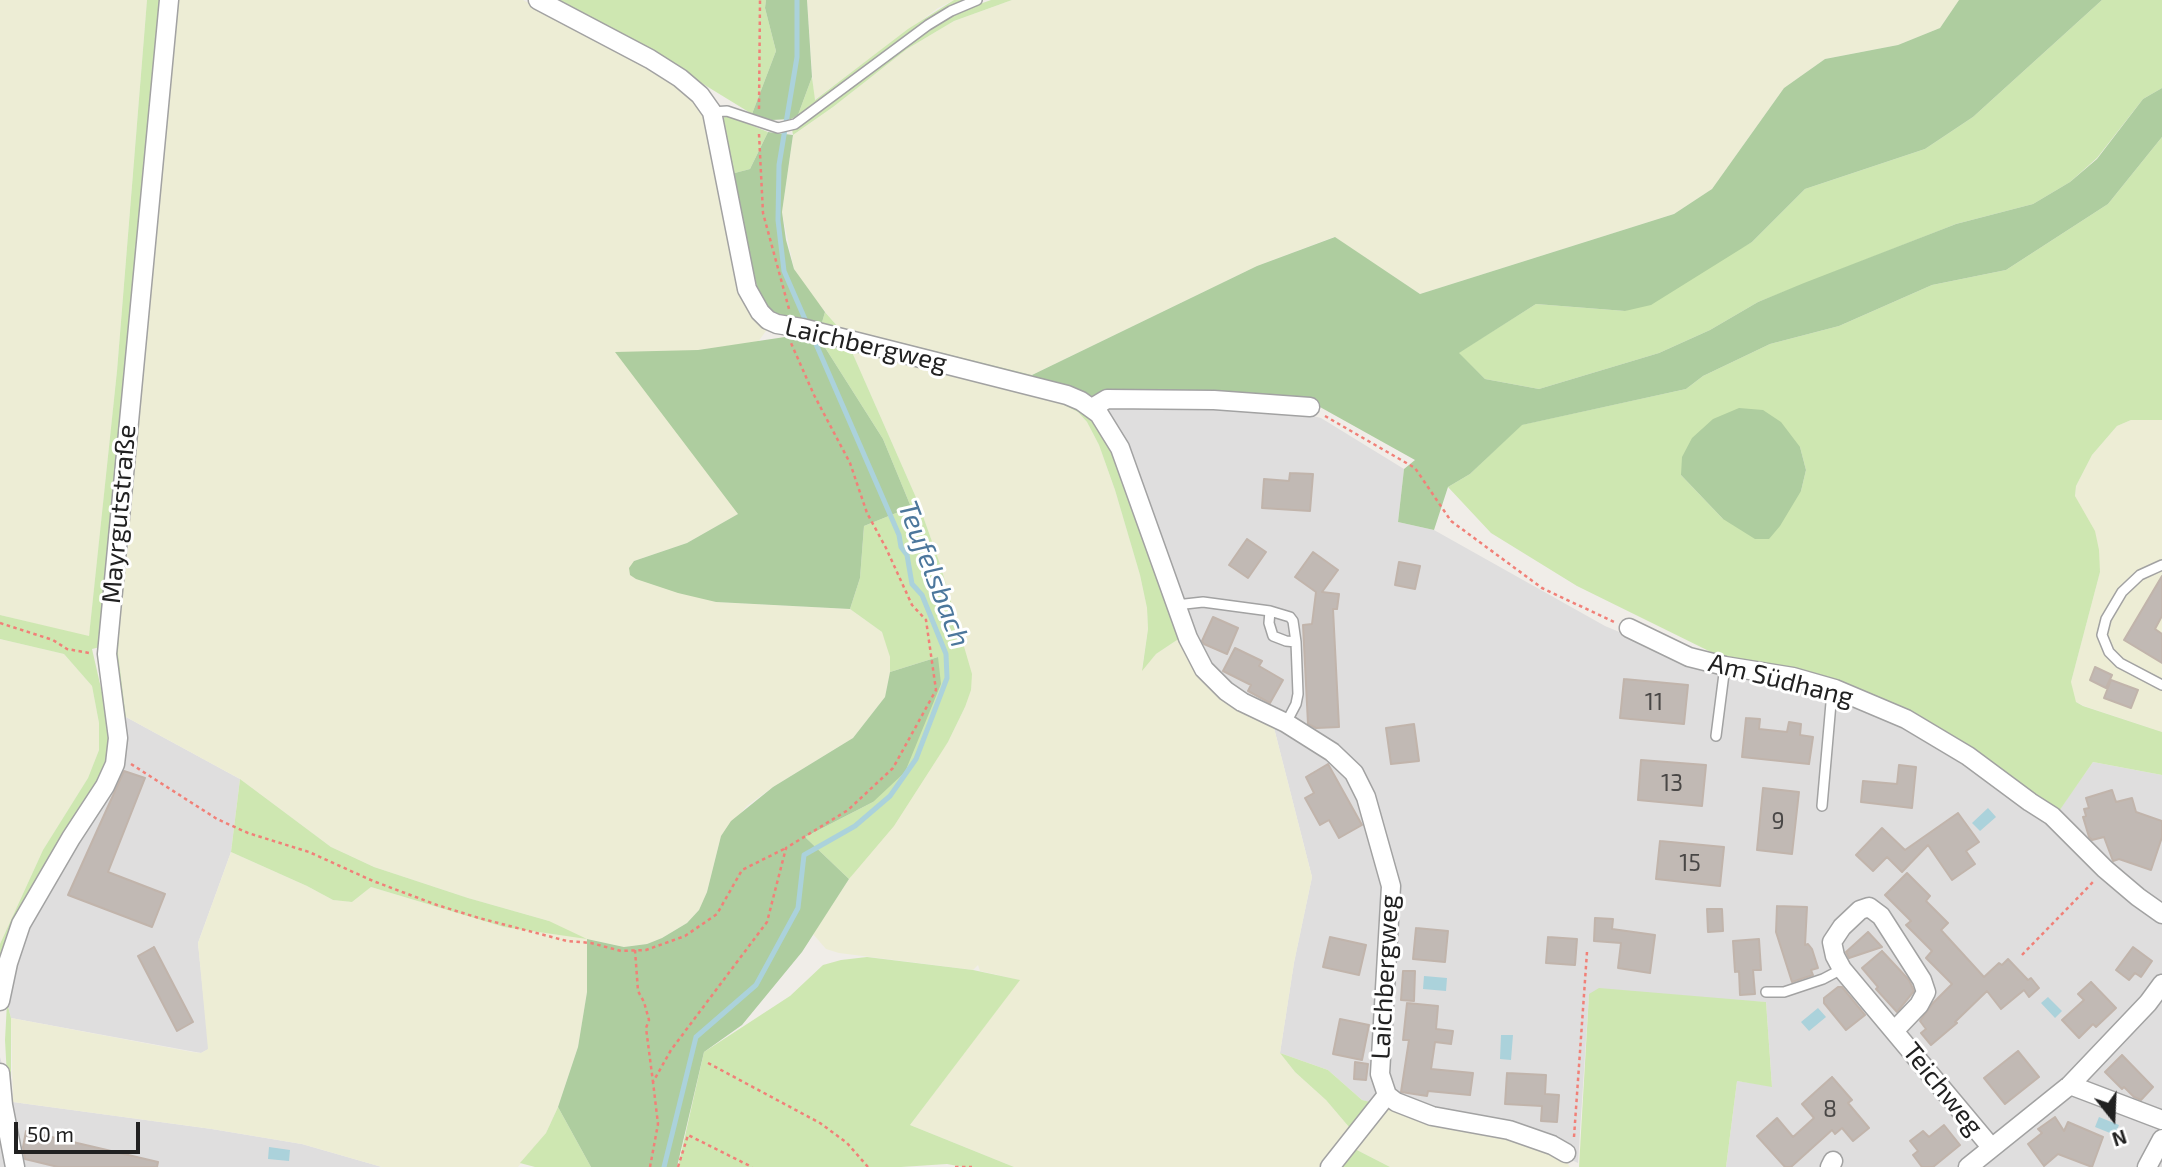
<!DOCTYPE html>
<meta charset="utf-8">
<style>
body{margin:0}
#map{position:relative;width:2162px;height:1167px;overflow:hidden;background:#f0ede8;font-family:"Exo 2",sans-serif}
canvas{display:block}
.north{position:absolute;left:2078px;top:1083px;width:70px;height:70px;-webkit-text-stroke:5px #fff;paint-order:stroke;rotate:162deg;font-size:19px;font-weight:700;line-height:28px;text-align:center;color:#212121}
.north::after{content:'';display:block;margin:auto;width:24px;height:32px;background:#212121;clip-path:polygon(50% 0,100% 100%,50% 72%,0 100%)}
.scale{position:absolute;left:14px;top:1122px;width:126px;height:32px;box-sizing:border-box;border:4px solid #212121;border-top:0;padding-left:9px;font-size:21px;line-height:24px;white-space:nowrap;color:#212121;-webkit-text-stroke:5px #fff;paint-order:stroke}
</style>
<div id="map">
<canvas width="2162" height="1167"></canvas>
<div class="north">N</div>
<div class="scale">50 m</div>
</div>
<script>
const c = document.querySelector('canvas').getContext('2d');
c.lineJoin = 'round';
function paint(path, color) {
  c.fillStyle = color;
  c.fill(path, 'evenodd');
}
function toPath(rows) {
  const path = new Path2D();
  for (const r of rows) {
    path.moveTo(r[0], r[1]);
    for (let i = 2; i < r.length; i += 2) path.lineTo(r[i], r[i + 1]);
  }
  return path;
}
function strokePath(path, color, width, dash) {
  c.strokeStyle = color;
  c.lineWidth = width;
  c.lineCap = dash ? 'butt' : 'round';
  c.setLineDash(dash || []);
  c.stroke(path);
}
function label(font, color, halo, rows, align = 'center') {
  c.font = font + ' "Exo 2",sans-serif';
  c.lineWidth = 6;
  c.setLineDash([]);
  c.textBaseline = 'middle';
  c.strokeStyle = halo;
  c.fillStyle = color;
  for (const [text, x, y, turn = 0] of rows) {
    c.save();
    c.translate(x, y);
    c.rotate((+turn || 0) * Math.PI / 180);
    c.textAlign = isNaN(turn) ? turn : align;
    if (halo) c.strokeText(text, 0, 0);
    c.fillText(text, 0, 0);
    c.restore();
  }
}
const residential = toPath([
 [1106,402,1280,408,1321,418,1404,469,1398,522,1434,530,1605,626,1689,661,1849,699,1973,756,2057,813,2093,762,2162,775,2162,1167,1726,1167,1737,1081,1772,1086,1766,1002,1589,994,1578,1163,1557,1153,1429,1121,1362,1100,1328,1070,1280,1053,1294,962,1312,877,1274,728,1277,714,1242,696,1202,657,1104,409],
 [126,717,240,779,231,852,198,943,209,1049,201,1053,11,1018,7,1003,18,947,125,749],
 [0,1057,13,1102,212,1129,302,1144,382,1167,0,1167]
]);
const farmland = toPath([
 [0,0,147,0,117,371,89,637,0,615],
 [179,0,523,0,636,59,687,92,698,106,706,125,735,276,742,297,768,328,758,342,698,350,738,514,687,543,634,561,716,602,850,609,882,632,887,644,890,657,890,672,885,697,853,738,773,787,747,806,721,836,707,892,699,910,687,923,662,938,647,944,624,947,587,939,587,992,578,1047,558,1107,546,1133,518,1167,382,1167,302,1144,212,1129,13,1102,11,1018,192,1052,201,1053,208,1049,198,943,231,852,307,886,333,900,352,902,371,887,504,927,549,921,468,898,374,867,331,847,240,779,126,717,118,653,122,587],
 [807,0,954,0,938,8,814,100],
 [1012,0,1959,0,1940,28,1898,45,1825,59,1784,88,1712,189,1674,214,1420,294,1334,237,1257,266,1032,375,838,327,808,291,794,269,782,212,793,135,833,107,907,49,954,21],
 [852,352,1020,391,1060,403,1078,412,1087,422,1099,445,1115,490,1140,575,1147,608,1148,629,1142,669,1156,654,1180,638,1243,712,1274,728,1312,877,1294,963,1280,1053,1295,1072,1326,1100,1349,1127,1319,1167,1014,1167,910,1125,1019,980,980,971,978,965,973,970,839,953,826,949,813,934,849,879,948,742,965,707,940,564,918,502],
 [2131,420,2162,420,2162,732,2084,706,2076,702,2072,694,2071,682,2100,572,2075,496,2076,486,2092,455,2117,426],
 [0,639,64,654,92,686,99,723,99,750,88,778,43,850,0,944],
 [1388,1108,1429,1121,1489,1131,1564,1159,1570,1167,1390,1167,1353,1148]
]);
const grass = toPath([
 [147,0,163,0,100,647,92,649,109,723,110,747,106,769,48,858,23,904,0,964,0,944,43,850,88,778,99,750,99,723,92,686,64,654,0,639,0,615,89,636,117,371],
 [175,0,179,0,122,587,118,653,126,717,125,749,113,650],
 [547,0,766,0,765,8,776,51,752,114,659,57],
 [954,0,970,0,799,117,791,119,798,115,812,77,815,100,908,29],
 [991,0,1012,0,954,21,907,49,833,107,793,135,792,129,807,120,915,38,963,10],
 [2102,0,2162,0,2162,88,2143,99,2097,158,2070,182,2033,204,1956,224,1758,302,1710,330,1659,353,1539,389,1485,379,1458,353,1536,304,1625,311,1752,242,1805,189,1925,149,1973,117],
 [726,115,768,132,750,169,731,174,721,120],
 [2162,137,2162,420,2131,420,2117,426,2092,455,2076,486,2075,496,2095,531,2099,550,2100,572,2071,682,2076,702,2083,706,2162,732,2162,775,2093,762,2057,814,1907,709,1804,670,1717,655,1577,586,1491,533,1448,487,1470,474,1521,425,1686,389,1703,376,1770,344,1839,326,1932,285,2006,270,2108,204],
 [1800,447,1806,470,1801,491,1723,519,1681,475],
 [825,312,838,327,1032,375,1037,380,821,326],
 [819,338,1067,400,1104,428,1180,638,1156,654,1142,671,1148,629,1147,608,1140,575,1115,490,1099,445,1087,422,1078,412,1060,403,1020,391,852,352,918,502,940,564,972,674,971,690,965,707,948,742,894,826,849,879,805,837,873,802,938,657,890,672,890,657,882,632,850,609,860,578,864,526,911,507,883,439],
 [240,779,331,847,344,853,374,867,468,898,549,921,587,939,504,927,371,887,352,902,333,900,307,886,231,852],
 [867,957,973,970,1020,980,910,1125,1014,1167,963,1167,947,1164,901,1167,678,1167,704,1052,790,996,823,965,841,960],
 [1599,988,1766,1002,1772,1087,1737,1081,1726,1167,1579,1167,1589,994],
 [7,1003,11,1018,11,1092,7,1077,5,1040],
 [1280,1053,1328,1070,1362,1100,1370,1102,1359,1120,1349,1127,1326,1100,1295,1072],
 [558,1107,591,1167,535,1167,520,1163,546,1133],
 [1353,1148,1390,1167,1340,1167]
]);
const forest = toPath([
 [766,0,807,0,812,77,798,115,791,119,772,120,752,114,776,51,765,8],
 [1959,0,2102,0,1973,117,1925,149,1805,189,1752,242,1651,305,1625,311,1536,304,1459,353,1485,379,1539,389,1659,353,1710,330,1758,302,1804,283,1956,224,2033,204,2070,182,2097,159,2143,99,2162,88,2162,137,2108,204,2006,270,1932,285,1839,326,1770,344,1703,376,1686,389,1522,425,1470,474,1448,487,1434,530,1398,522,1404,469,1415,460,1311,402,1206,392,1091,396,1037,380,1032,375,1257,266,1335,237,1420,294,1674,214,1712,189,1784,88,1825,59,1898,45,1940,28],
 [768,132,793,135,782,212,786,240,794,269,825,312,821,326,784,317,775,313,765,304,758,291,731,174,750,169],
 [785,337,819,338,883,439,911,507,864,526,860,578,850,609,716,602,678,593,636,579,630,575,629,568,634,561,687,543,738,514,615,352,698,350],
 [1739,408,1763,410,1781,422,1800,447,1806,470,1801,491,1780,526,1769,539,1755,539,1723,519,1681,475,1682,457,1692,438,1713,419],
 [938,657,941,684,905,772,873,802,805,837,849,879,802,952,742,1025,704,1052,677,1167,591,1167,558,1107,578,1047,587,992,587,939,624,947,647,944,662,938,687,923,699,910,707,892,721,836,731,821,773,787,853,738,885,697,890,672]
]);
const water = toPath([
 [1988,808,1996,817,1980,831,1972,823],
 [1424,976,1447,978,1446,991,1423,989],
 [2048,997,2062,1011,2055,1018,2041,1003],
 [1818,1008,1826,1017,1809,1031,1801,1022],
 [1501,1035,1513,1035,1511,1060,1500,1059],
 [2099,1117,2119,1125,2115,1135,2095,1127],
 [269,1147,290,1150,289,1161,268,1159]
]);
const stream = toPath([
 [797,0,797,57,779,165,778,220,784,271,808,326],
 [664,1167,696,1037,756,985,798,908,804,855,855,826,890,796,916,759,947,678,946,654,922,595,912,584,907,555,901,547,899,535,812,335]
]);
const building = toPath([
 [1290,473,1313,474,1310,511,1262,508,1264,479,1289,481,1290,473],
 [1247,539,1266,552,1248,578,1229,565,1247,539],
 [1313,552,1338,570,1322,592,1339,594,1337,609,1333,609,1339,727,1316,728,1308,724,1303,625,1312,624,1316,592,1295,577,1313,552],
 [1399,562,1420,566,1415,589,1395,585,1399,562],
 [2162,576,2162,616,2155,629,2162,634,2162,663,2124,640,2162,576],
 [1213,617,1238,628,1227,654,1204,644,1202,641,1213,617],
 [1235,648,1262,661,1259,666,1283,680,1270,703,1248,691,1251,685,1223,671,1235,648],
 [2095,667,2112,675,2106,688,2090,680,2095,667],
 [1624,679,1688,685,1684,724,1620,718,1624,679],
 [2111,680,2138,690,2131,708,2104,698,2111,680],
 [1746,718,1760,719,1759,729,1787,732,1789,722,1801,724,1800,735,1813,737,1809,764,1742,757,1746,718],
 [1414,724,1419,761,1391,764,1386,728,1414,724],
 [1641,760,1706,765,1702,806,1638,800,1641,760],
 [1328,764,1362,825,1339,838,1329,820,1320,825,1305,798,1314,793,1306,777,1328,764],
 [1899,765,1916,767,1912,808,1861,802,1863,781,1897,784,1899,765],
 [124,771,145,778,108,872,165,894,152,927,68,895,124,771],
 [1763,788,1799,792,1792,854,1757,850,1763,788],
 [2112,790,2116,802,2132,798,2136,812,2162,821,2162,837,2151,870,2119,859,2113,861,2104,837,2092,840,2089,837,2083,817,2086,816,2084,809,2089,808,2086,798,2112,790],
 [1958,813,1979,842,1966,851,1975,864,1952,880,1928,845,1902,872,1887,857,1873,871,1856,855,1882,828,1905,850,1958,813],
 [1660,841,1724,847,1720,886,1656,879,1660,841],
 [1907,873,1930,896,1926,901,1948,923,1941,930,1984,977,1999,963,2002,965,2008,959,2028,980,2031,978,2039,988,2029,997,2024,990,2001,1009,1987,991,1955,1022,1957,1023,1931,1045,1921,1033,1926,1029,1920,1021,1933,1003,1952,984,1926,958,1932,951,1906,925,1911,921,1885,895,1907,873],
 [1777,906,1807,907,1805,945,1808,944,1812,949,1818,968,1811,970,1813,975,1792,982,1776,932,1777,906],
 [1707,909,1722,909,1723,931,1708,932,1707,909],
 [1595,918,1613,919,1612,929,1655,935,1650,973,1618,968,1621,943,1594,941,1595,918],
 [1416,928,1448,931,1445,962,1413,959,1416,928],
 [1868,932,1882,947,1849,958,1846,952,1868,932],
 [1330,937,1366,945,1359,975,1323,967,1330,937],
 [1548,937,1577,939,1575,965,1546,963,1548,937],
 [1759,939,1761,970,1753,970,1755,994,1740,995,1739,971,1735,972,1733,941,1759,939],
 [154,947,193,1022,177,1031,138,956,154,947],
 [2133,947,2152,961,2141,977,2135,973,2129,980,2116,970,2133,947],
 [1882,951,1909,980,1914,991,1897,1012,1876,989,1878,987,1862,968,1882,951],
 [1403,971,1415,971,1414,1001,1401,1000,1403,971],
 [2091,982,2116,1008,2096,1027,2093,1024,2079,1038,2062,1020,2084,1000,2078,994,2091,982],
 [1838,987,1842,987,1865,1015,1846,1030,1824,1003,1824,998,1838,987],
 [1407,1003,1438,1006,1436,1029,1453,1031,1451,1044,1435,1042,1431,1069,1473,1073,1470,1095,1428,1091,1427,1096,1401,1092,1409,1040,1403,1040,1407,1003],
 [1340,1019,1369,1025,1362,1060,1333,1054,1340,1019],
 [2018,1051,2039,1077,2005,1104,1984,1078,2018,1051],
 [2122,1055,2153,1087,2141,1100,2134,1097,2124,1087,2122,1089,2105,1072,2122,1055],
 [1355,1062,1368,1064,1366,1080,1354,1079,1355,1062],
 [1507,1073,1546,1075,1545,1094,1559,1095,1557,1122,1541,1121,1542,1106,1505,1104,1507,1073],
 [1832,1077,1852,1100,1848,1103,1869,1128,1853,1141,1842,1128,1835,1134,1832,1130,1791,1167,1785,1167,1757,1136,1777,1118,1793,1137,1814,1118,1802,1104,1832,1077],
 [2055,1117,2064,1131,2068,1122,2103,1137,2092,1167,2058,1154,2044,1166,2028,1144,2042,1133,2038,1129,2055,1117],
 [1944,1125,1960,1145,1933,1167,1922,1167,1913,1155,1918,1151,1910,1141,1923,1131,1929,1137,1944,1125],
 [26,1131,158,1162,157,1167,58,1167,25,1159,23,1147,26,1131]
]);
const path = toPath([
 [759,109,760,0],
 [759,134,763,213,789,309],
 [1325,416,1415,468,1451,521,1542,588,1614,622],
 [0,623,53,640,67,649,89,653],
 [131,764,217,819,248,833,309,852,373,881,437,905,479,918,567,941,591,943,621,951,646,950,685,936,717,914,742,870,786,848],
 [635,950,638,991,644,1002,649,1020,646,1028,653,1082],
 [2022,955,2093,882],
 [708,1063,820,1123,847,1143,868,1167],
 [1574,1137,1587,952],
 [650,1167,658,1124,653,1082,671,1050,767,922,786,848,848,810,893,768,936,690,926,620,912,605,886,548,867,513,850,463,814,395,791,343],
 [678,1167,688,1135,752,1167],
 [955,1167,972,1167]
]);
const lane = toPath([
 [712,112,727,111,778,128,795,124,928,25,951,11,977,0],
 [2162,565,2140,575,2122,592,2106,619,2102,635,2109,652,2120,663,2162,685],
 [1176,605,1203,602,1270,611,1290,617,1293,621,1296,642,1298,694,1296,704,1286,723],
 [1270,611,1269,623,1273,636,1286,641,1296,642],
 [1716,736,1725,666],
 [1822,806,1831,703,1835,689],
 [1766,992,1784,992,1823,979,1842,969]
]);
const street = toPath([
 [538,0,650,59,680,78,700,95,712,112,747,289,760,312,768,320,777,324,802,328,1067,395,1081,401,1099,414,1120,448,1188,638,1204,669,1226,691,1242,702,1286,723,1332,752,1354,773,1366,797,1391,886,1380,1074,1387,1095],
 [1092,408,1107,399,1214,400,1310,407],
 [1629,628,1689,657,1725,666,1793,677,1835,689,1906,719,1968,756,2030,802,2052,816,2105,869,2138,897,2162,914],
 [0,1001,8,963,21,924,71,838,105,786,115,764,118,738,107,654,169,0],
 [1895,1030,1919,1005,1926,992,1922,980,1881,916,1869,907,1860,910,1842,927,1832,942,1835,956,1842,969,1991,1147],
 [0,1073,3,1105,15,1167],
 [2070,1085,2162,1120],
 [1387,1095,1396,1102,1432,1116,1509,1130,1552,1145,1566,1153],
 [1330,1167,1387,1095],
 [1830,1167,1833,1161],
 [1968,1167,2070,1085,2148,1003,2162,984],
 [2147,1167,2162,1139]
]);
const numberNames = [
 ["11",1654,702],
 ["13",1672,783],
 ["9",1778,821],
 ["15",1690,863],
 ["8",1830,1109]
];
const streetNames = [
 ["Laichbergweg",866,345,13],
 ["Mayrgutstraße",119,514,-85],
 ["Am Südhang",1781,680,14],
 ["Laichbergweg",1385,977,-87],
 ["Teichweg",1943,1089,51]
];
const waterNames = [
 ["Teufelsbach",934,574,69]
];
paint(residential, '#dfdede');
paint(farmland, '#ededd5');
paint(grass, '#cee7b1');
paint(forest, '#aecd9f');
paint(water, '#abd2db');
strokePath(stream, '#abd2db', 5);
paint(building, '#c1b9b4');
strokePath(building, '#c1b4ab', 2);
strokePath(lane, '#a2a2a2', 12);
strokePath(street, '#a2a2a2', 21);
strokePath(path, '#f18078', 2.5, [3.5, 3.5]);
strokePath(lane, '#fff', 9);
strokePath(street, '#fff', 18);
label('23px', '#494746', null, numberNames);
label('26px', '#212121', '#fff', streetNames);
label('italic 28px', '#4c779c', '#fff', waterNames);
</script>
